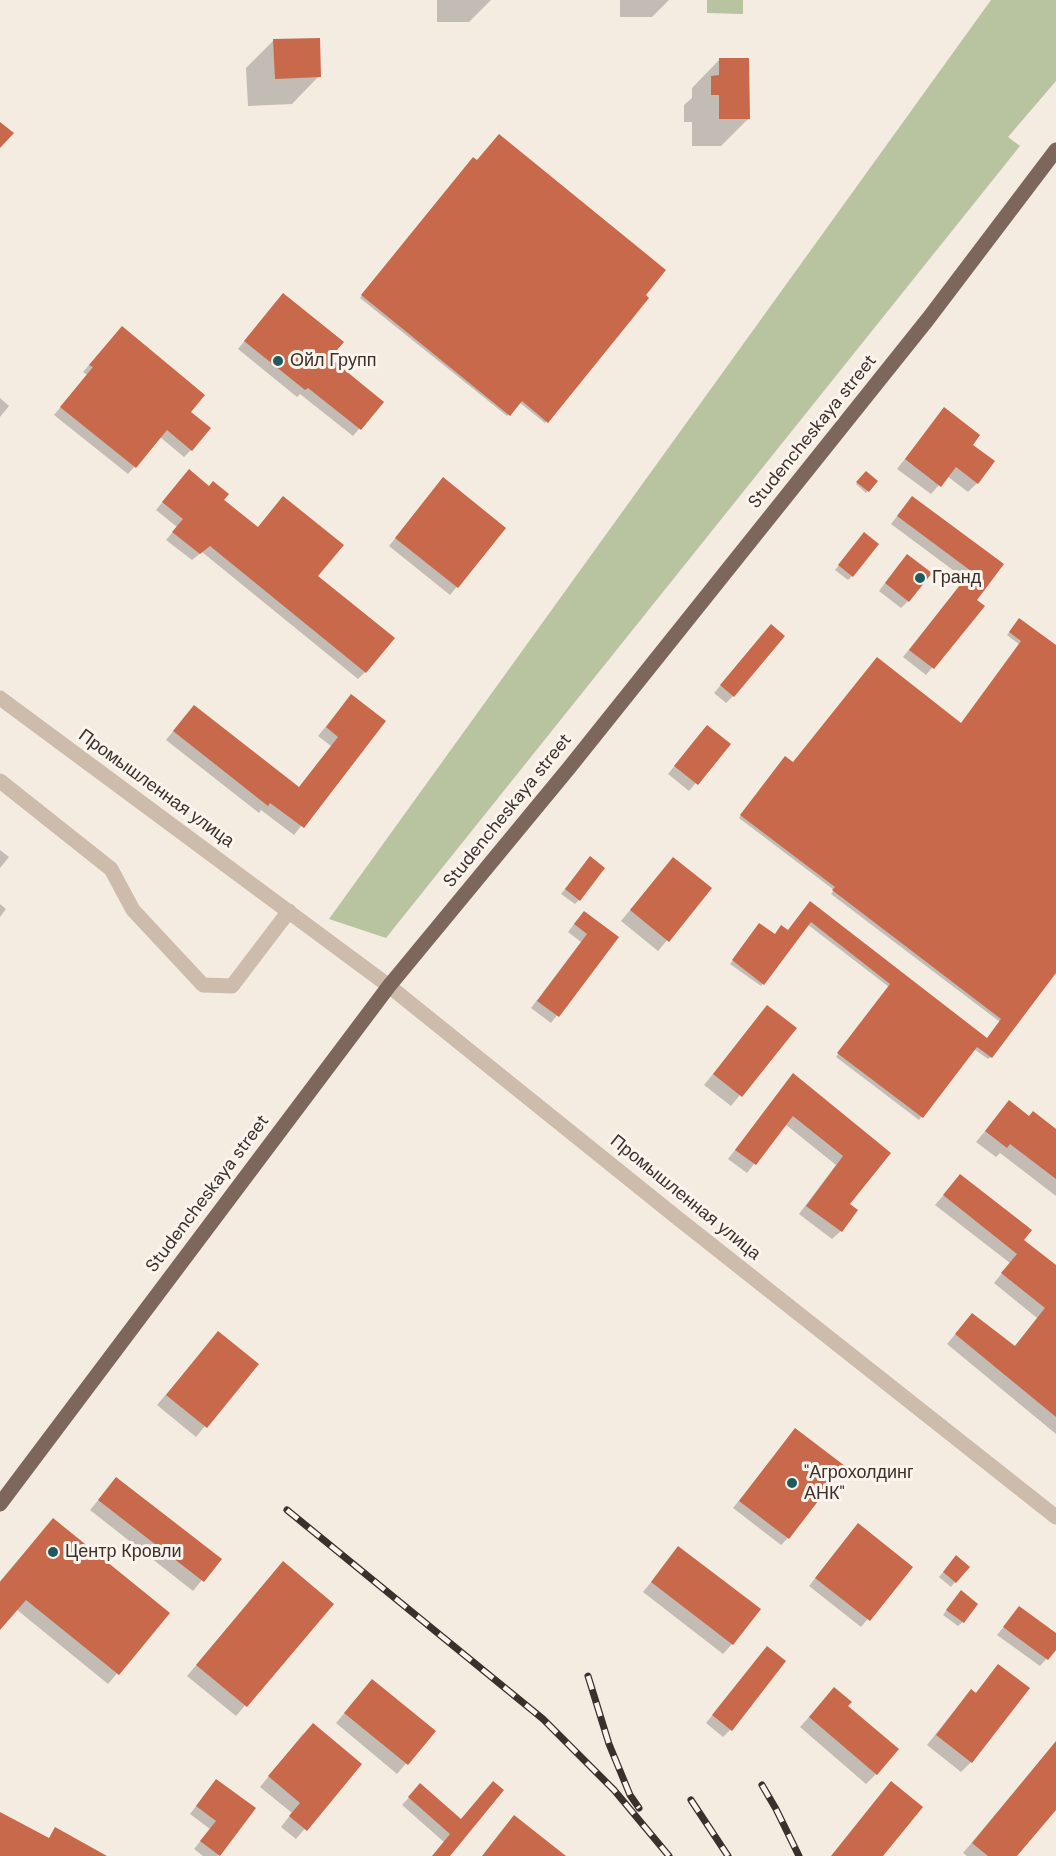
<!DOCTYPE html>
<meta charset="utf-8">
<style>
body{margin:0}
canvas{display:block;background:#f4ebe1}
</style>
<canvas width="1056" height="1856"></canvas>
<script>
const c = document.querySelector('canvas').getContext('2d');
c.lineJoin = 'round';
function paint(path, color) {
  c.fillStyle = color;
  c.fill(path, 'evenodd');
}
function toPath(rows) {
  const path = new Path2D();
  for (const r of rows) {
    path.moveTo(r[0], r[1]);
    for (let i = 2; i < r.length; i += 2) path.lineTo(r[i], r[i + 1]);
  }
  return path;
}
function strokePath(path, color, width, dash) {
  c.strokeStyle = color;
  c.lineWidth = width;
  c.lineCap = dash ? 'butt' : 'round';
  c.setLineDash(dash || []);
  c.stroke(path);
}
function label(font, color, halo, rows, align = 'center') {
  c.font = font + ' "DM Sans",sans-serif';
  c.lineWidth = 6;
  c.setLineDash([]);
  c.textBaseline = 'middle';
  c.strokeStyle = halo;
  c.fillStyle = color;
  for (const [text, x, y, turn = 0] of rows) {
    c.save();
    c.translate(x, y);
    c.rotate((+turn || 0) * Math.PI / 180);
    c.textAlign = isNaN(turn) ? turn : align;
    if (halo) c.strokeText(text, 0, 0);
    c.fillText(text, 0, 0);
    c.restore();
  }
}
const green = toPath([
 [707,0,743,0,743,14,707,13],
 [991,0,1056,0,1056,81,1008,137,1020,146,386,938,329,919]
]);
const shadow = toPath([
 [437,0,491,0,469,22,437,22],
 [620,0,669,0,652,17,620,17],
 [274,40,319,76,292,104,248,106,246,68],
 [719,60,749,118,721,146,692,146,692,122,684,122,684,105,692,98,692,88],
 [472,160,647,298,545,423,519,402,507,416,360,298],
 [276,302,328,359,382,402,353,436,300,394,297,397,238,349],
 [115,335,189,412,191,450,184,457,160,437,128,474,54,415,87,375,83,372],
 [0,398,9,406,0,417],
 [944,409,971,445,977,483,968,492,947,476,931,494,897,469],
 [866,473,876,481,866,493,856,484],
 [182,478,209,487,316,576,365,672,358,679,202,552,192,560,166,540,177,527,156,510],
 [436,487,504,529,450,595,389,546],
 [906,505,1002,564,975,600,983,606,926,675,903,657,965,579,891,524],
 [860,539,852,576,848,580,835,570],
 [900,563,908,601,901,608,879,591],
 [1017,622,1056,647,1056,970,991,1057,988,1059,974,1049,919,1120,836,1057,889,987,807,924,761,986,730,964,757,928,774,936,787,932,808,906,987,1040,1000,1022,831,894,834,890,739,818,783,761,793,764,961,724,1020,645,1007,635],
 [764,633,733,696,726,703,714,693],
 [351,696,384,721,294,835,261,810,259,813,166,740,186,715,298,789,331,746,318,736],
 [700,734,729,744,689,791,668,774],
 [0,850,9,857,0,868],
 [586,863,579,900,575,904,561,894],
 [664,869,710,889,658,951,621,921],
 [0,904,6,909,0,917],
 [577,920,617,937,551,1023,531,1008,581,942,568,932],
 [768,1007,794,1028,731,1106,704,1085],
 [793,1075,889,1153,848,1204,841,1231,832,1239,799,1214,836,1165,785,1124,747,1173,728,1159],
 [1009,1102,1029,1117,1056,1131,1056,1196,1000,1153,996,1157,976,1142],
 [960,1176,1022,1240,1056,1267,1056,1434,947,1344,964,1324,1014,1347,1037,1318,994,1283,1010,1263,935,1205],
 [218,1333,257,1364,196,1437,157,1405],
 [795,1430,788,1538,781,1545,733,1508],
 [116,1479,219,1559,193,1591,90,1510],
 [53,1520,168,1613,108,1684,16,1609,0,1628,0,1581],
 [851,1533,911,1567,861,1627,809,1586],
 [679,1548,732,1644,723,1654,643,1592],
 [952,1562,955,1582,951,1587,939,1577],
 [274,1573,332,1604,236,1716,187,1676],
 [956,1597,963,1622,958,1626,943,1615],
 [1019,1608,1056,1635,1056,1648,1040,1666,997,1635],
 [767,1648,730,1730,723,1737,706,1723],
 [998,1666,971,1762,961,1772,927,1745,962,1701,972,1691,975,1694],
 [363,1691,434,1731,397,1774,336,1723],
 [825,1699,846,1706,876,1774,866,1784,800,1727],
 [303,1734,360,1764,296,1839,281,1827,292,1813,260,1787],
 [1056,1742,1056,1807,1015,1856,967,1856,963,1853],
 [493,1783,444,1842,402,1805,413,1793,461,1821],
 [210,1788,254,1809,218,1856,203,1856,194,1849,210,1829,190,1814]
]);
const building = toPath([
 [320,38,321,77,275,79,273,39],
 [719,58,749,58,750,119,719,119,719,95,711,95,711,76,719,75],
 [0,122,14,133,0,148],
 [499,134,666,270,646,295,649,298,548,423,522,401,510,416,361,295,473,157,477,160],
 [283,293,344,342,330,358,384,402,361,430,308,388,305,390,244,341],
 [122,326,205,395,191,412,211,428,192,451,167,430,136,468,60,407,93,367,89,365],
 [944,407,980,435,973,445,995,461,978,484,956,467,941,487,905,459],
 [189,469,209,486,213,481,229,494,224,500,258,527,283,496,344,545,318,576,395,638,366,673,210,546,200,554,172,532,183,519,162,502],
 [866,471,878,481,869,492,856,482],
 [443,477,506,528,458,588,395,538],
 [912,496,1004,564,977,600,985,606,934,669,909,650,971,571,897,516],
 [864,532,879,544,853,577,838,565],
 [907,554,932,573,909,602,885,583],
 [1019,618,1056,645,1056,973,992,1058,977,1047,923,1118,837,1053,890,984,811,922,764,985,732,960,759,923,775,934,781,925,788,930,810,901,987,1038,1001,1019,832,890,835,887,740,815,785,756,793,762,877,657,961,723,1021,641,1009,632],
 [771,624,785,636,734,697,720,685],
 [351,694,386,721,304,828,270,803,268,806,173,731,194,705,299,787,338,737,326,727],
 [707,725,731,744,698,785,674,766],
 [590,856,605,868,580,901,565,889],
 [673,857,712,888,669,942,630,910],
 [584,911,619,937,559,1017,537,1001,587,934,574,924],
 [767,1005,797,1028,742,1097,713,1074],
 [793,1073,891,1153,850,1204,858,1210,842,1232,806,1206,843,1156,793,1116,756,1165,735,1150],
 [1009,1100,1029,1116,1033,1111,1056,1129,1056,1179,1010,1144,1007,1148,985,1131],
 [960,1174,1032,1230,1024,1240,1056,1265,1056,1417,955,1334,972,1313,1015,1346,1045,1308,1001,1273,1017,1254,943,1195],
 [218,1331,259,1364,207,1428,166,1395],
 [795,1428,845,1466,789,1539,739,1501],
 [116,1477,222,1559,204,1582,98,1500],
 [53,1518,170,1613,119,1675,26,1600,0,1630,0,1582],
 [858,1523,913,1567,870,1621,815,1578],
 [678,1546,761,1609,733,1645,651,1582],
 [956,1555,970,1567,956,1583,943,1572],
 [283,1561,334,1604,247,1707,196,1665],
 [961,1590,978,1604,964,1623,946,1610],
 [1019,1606,1056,1633,1056,1650,1048,1660,1003,1627],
 [767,1646,786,1661,732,1731,712,1715],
 [998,1664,1030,1688,972,1763,936,1735,971,1689,976,1693],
 [372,1679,436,1731,408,1765,344,1713],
 [834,1687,852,1702,848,1706,899,1749,877,1775,809,1717],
 [313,1723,362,1764,307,1831,289,1816,300,1803,268,1776],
 [1056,1741,1056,1810,1017,1856,988,1856,972,1843],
 [216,1779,256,1808,220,1856,200,1841,216,1821,196,1806],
 [493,1781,504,1790,450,1856,432,1856,450,1834,408,1797,420,1783,461,1819],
 [891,1781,923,1807,883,1856,831,1856],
 [0,1812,49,1838,55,1827,107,1856,0,1856],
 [514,1815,566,1856,482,1856]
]);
const minor = toPath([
 [0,698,389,986,675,1216,1056,1517],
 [0,781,111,869,133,910,203,985,232,986,289,911]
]);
const major = toPath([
 [0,1504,389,986,569,768,928,319,1056,150]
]);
const rail = toPath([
 [287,1510,543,1719,614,1790,669,1856],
 [588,1676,609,1744,630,1795,639,1808],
 [762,1785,776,1809,799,1856],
 [691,1800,728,1856]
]);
const markers = [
 [278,361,6,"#1f5a5e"],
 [920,578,6,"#1f5a5e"],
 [792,1483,6,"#1f5a5e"],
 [53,1552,6,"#1f5a5e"]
];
const poiNames = [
 ["Ойл Групп",290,361],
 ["Гранд",932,578],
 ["\"Агрохолдинг",804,1473],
 ["АНК\"",804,1494],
 ["Центр Кровли",65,1552]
];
const streetNames = [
 ["Studencheskaya street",813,432,-51],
 ["Промышленная улица",156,789,36],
 ["Studencheskaya street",508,811,-51],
 ["Studencheskaya street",208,1194,-53],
 ["Промышленная улица",685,1198,39]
];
paint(green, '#b8c4a0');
paint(shadow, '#0003');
paint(building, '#c8694b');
strokePath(minor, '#cdbbac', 15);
strokePath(major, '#7d675c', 15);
strokePath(rail, '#3b302b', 7);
strokePath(rail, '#fbf5ee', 4.5, [14]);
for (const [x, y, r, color] of markers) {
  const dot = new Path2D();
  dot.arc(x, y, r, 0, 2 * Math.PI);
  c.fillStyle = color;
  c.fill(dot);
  strokePath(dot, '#fbf5ee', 2);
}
label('18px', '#3b302b', '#fbf5ee', poiNames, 'left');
label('18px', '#3b302b', '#fbf5ee', streetNames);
</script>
